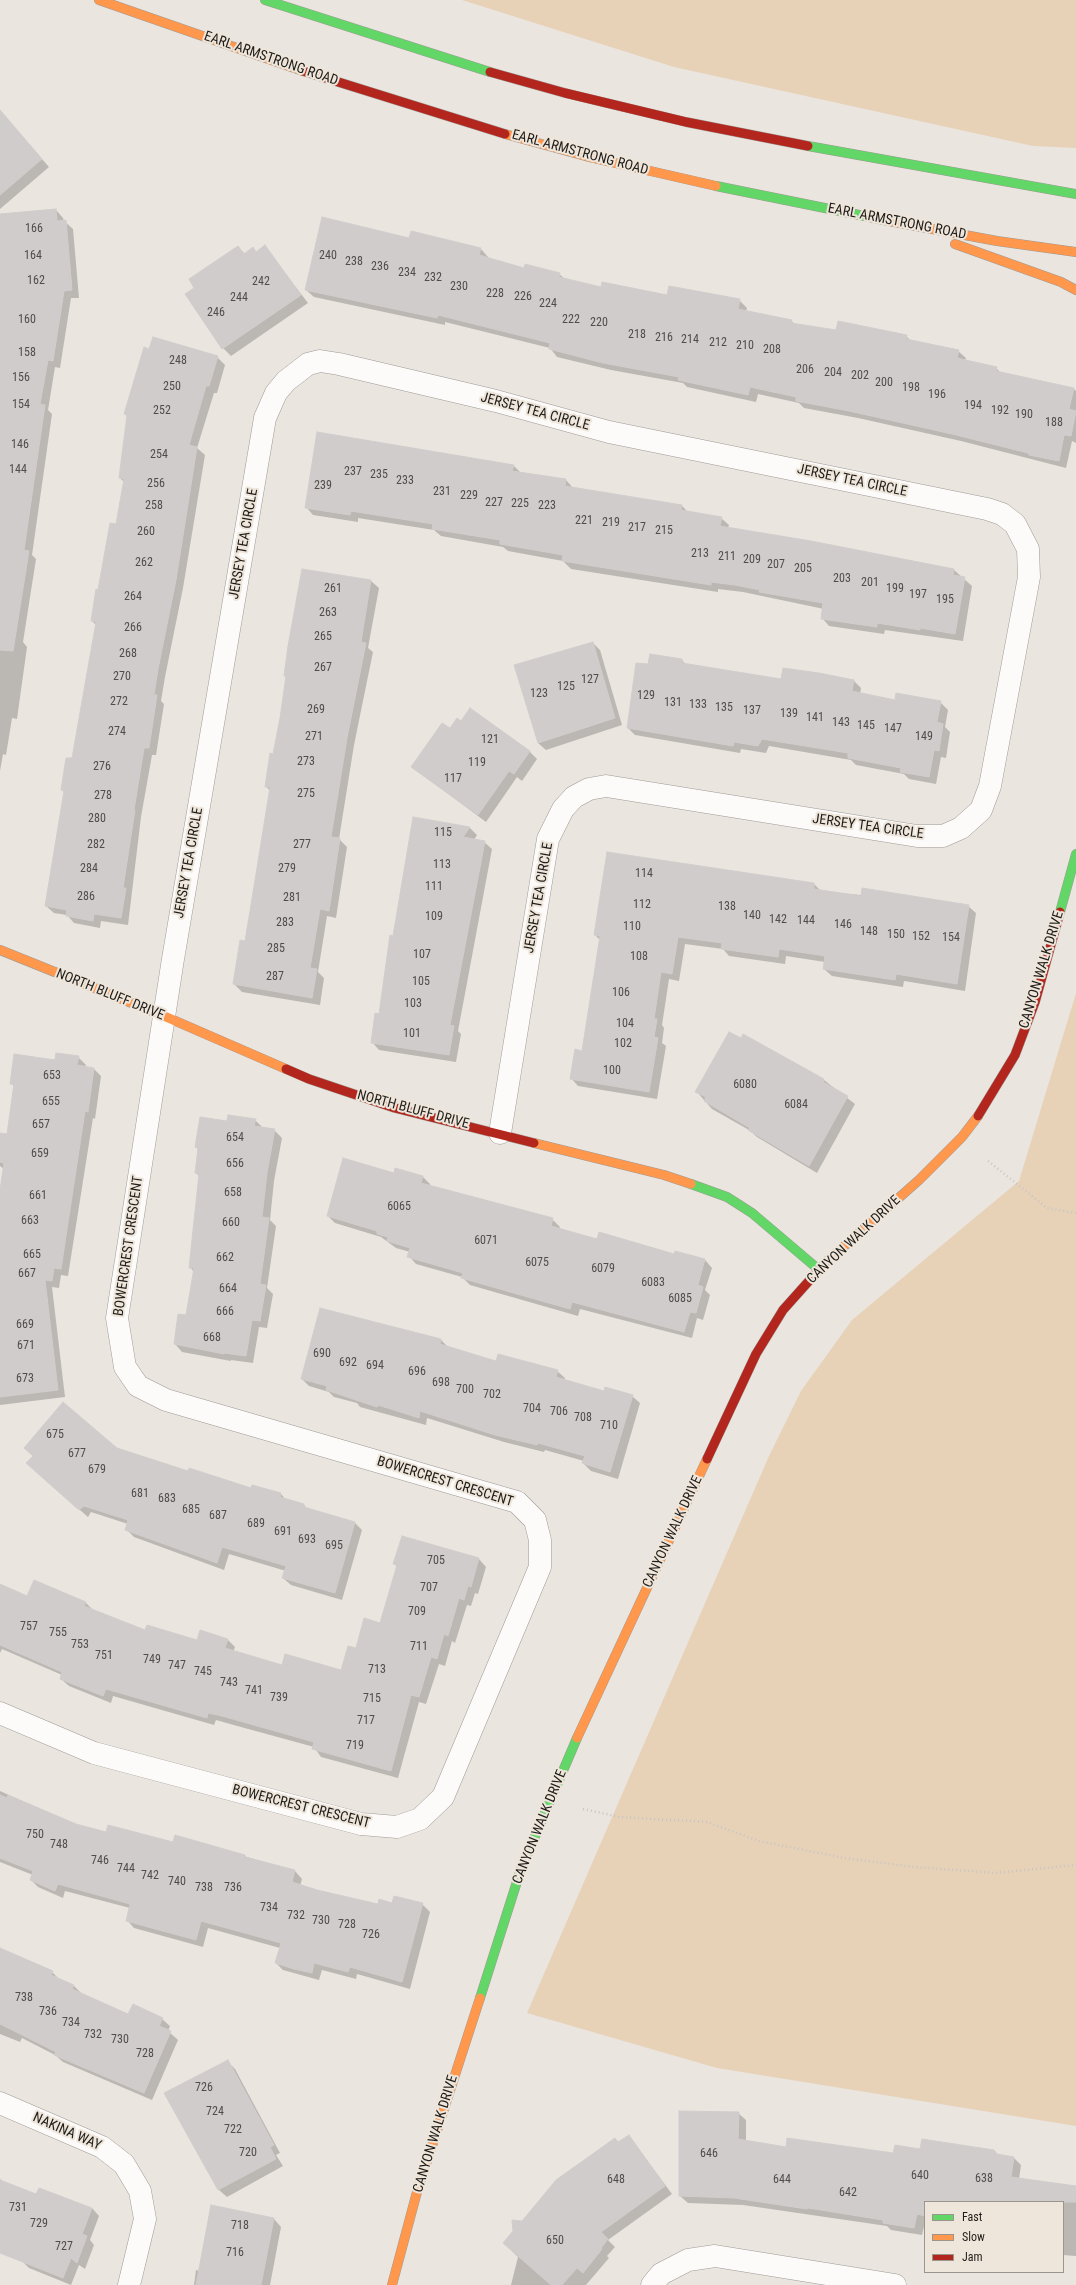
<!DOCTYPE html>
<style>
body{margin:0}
#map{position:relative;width:1076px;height:2285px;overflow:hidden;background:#eae5df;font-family:"Roboto Condensed",sans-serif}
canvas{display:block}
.legend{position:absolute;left:924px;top:2201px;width:140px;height:72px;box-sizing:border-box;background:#eee6db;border:1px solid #9b958d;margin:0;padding:5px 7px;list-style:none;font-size:12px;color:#1f1c19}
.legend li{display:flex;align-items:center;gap:8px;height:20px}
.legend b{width:20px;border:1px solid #9b958d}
</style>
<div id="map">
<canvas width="1076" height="2285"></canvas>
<ul class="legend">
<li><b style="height:5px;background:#63d668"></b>Fast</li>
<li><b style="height:5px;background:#ff974d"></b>Slow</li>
<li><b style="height:5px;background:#b3261e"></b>Jam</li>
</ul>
</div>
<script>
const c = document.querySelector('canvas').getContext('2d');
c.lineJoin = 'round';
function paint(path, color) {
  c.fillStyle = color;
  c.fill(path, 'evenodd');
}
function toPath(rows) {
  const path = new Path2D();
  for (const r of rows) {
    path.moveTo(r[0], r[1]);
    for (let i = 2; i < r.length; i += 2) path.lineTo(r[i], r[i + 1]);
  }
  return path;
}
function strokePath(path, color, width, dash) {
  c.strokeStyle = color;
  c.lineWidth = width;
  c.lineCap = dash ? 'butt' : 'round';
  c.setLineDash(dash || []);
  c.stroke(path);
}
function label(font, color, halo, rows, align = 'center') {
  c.font = font + ' "Roboto Condensed",sans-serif';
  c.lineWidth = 4;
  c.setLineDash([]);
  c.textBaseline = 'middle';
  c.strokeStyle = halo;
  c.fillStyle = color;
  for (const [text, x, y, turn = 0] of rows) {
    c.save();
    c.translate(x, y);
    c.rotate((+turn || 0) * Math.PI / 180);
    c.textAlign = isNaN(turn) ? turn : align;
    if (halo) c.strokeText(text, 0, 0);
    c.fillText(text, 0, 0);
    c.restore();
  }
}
const green = toPath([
 [462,0,1076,0,1076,148,1033,146,674,67],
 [1076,993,1076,2126,717,2068,527,2013,769,1456,801,1391,852,1320,1019,1181]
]);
const shadow = toPath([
 [0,111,49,167,0,209],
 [56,210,63,218,64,221,73,229,79,298,71,298,60,368,55,367,48,410,52,414,32,555,36,559,23,642,27,647,17,719,12,718,6,755,3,754,0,771,0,215],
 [412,232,481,249,488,257,488,259,525,269,559,274,565,279,602,288,668,296,739,300,747,308,746,311,791,321,795,324,836,332,906,336,911,341,958,351,966,358,965,361,996,368,1002,374,1073,388,1076,391,1076,443,1072,441,1066,468,961,441,858,418,804,408,799,403,758,394,756,402,687,387,683,383,611,370,557,357,550,348,445,322,445,325,314,297,306,290,410,240],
 [238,247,245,254,253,249,257,253,265,247,308,303,231,356,223,348,187,294,196,288],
 [150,350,217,357,225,365,217,393,214,393,197,448,205,455,183,588,165,677,161,701,164,704,156,755,152,755,141,817,128,925,101,921,100,928,74,923,67,915,54,913,46,906,65,793,62,790,73,760,96,625,92,621,117,525,125,483,120,478,128,417,125,414],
 [514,466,521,473,566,480,573,488,682,506,688,512,721,518,729,525,728,528,811,542,954,570,972,586,963,641,885,630,884,634,829,626,822,618,824,609,743,592,718,589,718,592,571,569,563,561,508,551,503,547,441,536,434,530,358,518,358,522,313,515,306,507],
 [303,570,371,581,379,588,368,648,373,652,354,745,339,839,347,847,336,918,327,916,318,972,324,978,320,1005,242,992,234,984,246,942,270,791,266,786,274,755,287,678,285,675],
 [593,643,600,650,622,725,546,750,538,743,515,666],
 [682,660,686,665,782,680,854,681,861,688,860,694,895,702,940,702,948,710,945,727,950,732,946,758,941,757,936,784,909,779,904,774,856,765,851,760,769,746,766,753,741,749,740,753,635,735,628,728,649,665],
 [450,730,529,751,537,759,522,781,517,777,486,822,412,767],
 [414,818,470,828,477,835,474,840,484,842,492,849,458,1031,461,1034,456,1062,379,1050,372,1042,380,1015],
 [608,853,814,884,821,891,968,906,976,913,965,991,904,981,903,987,832,976,824,969,825,962,786,956,785,964,729,956,723,949,685,944,679,981,669,979,662,1025,664,1028,662,1043,666,1046,657,1099,578,1086,571,1078,583,1052,600,940,595,935],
 [78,1057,86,1065,85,1067,94,1069,101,1076,95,1119,93,1118,68,1276,61,1275,59,1288,52,1287,65,1397,0,1405,0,1193,4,1169,0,1166,0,1134,8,1135,15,1087,11,1083,56,1061],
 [824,1080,855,1104,817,1173,757,1137,749,1130,712,1109,697,1092],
 [255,1120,263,1128,274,1130,282,1138,274,1181,270,1220,276,1226,267,1288,273,1294,267,1328,259,1327,253,1363,231,1360,231,1361,182,1352,175,1344,187,1316,194,1272,190,1267,200,1177,196,1173,199,1150,196,1147,228,1122],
 [396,1169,423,1177,430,1184,430,1187,552,1219,560,1227,559,1230,598,1241,705,1260,712,1268,705,1290,710,1295,703,1320,697,1318,692,1338,580,1309,578,1316,470,1285,462,1277,416,1264,409,1256,410,1252,396,1248,381,1237,335,1223,328,1216,395,1174],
 [441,1340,448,1347,497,1363,557,1371,565,1378,564,1380,605,1392,632,1396,640,1403,618,1479,591,1471,583,1463,584,1461,545,1450,544,1452,504,1442,427,1418,426,1425,360,1407,357,1403,334,1397,329,1392,309,1386,302,1379],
 [25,1448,116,1449,189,1472,252,1489,253,1486,281,1494,286,1500,304,1505,308,1510,355,1523,362,1530,342,1600,291,1585,283,1578,286,1571,229,1554,224,1570,134,1537,126,1529,128,1524,91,1512,88,1517,35,1471,34,1457],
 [479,1559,486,1567,478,1594,475,1593,471,1606,467,1605,455,1643,452,1641,445,1666,439,1664,426,1704,419,1702,398,1778,321,1757,314,1747,230,1724,216,1720,214,1725,113,1696,111,1703,69,1686,61,1679,62,1675,2,1649,0,1653,0,1585,28,1598,35,1581,86,1603,93,1610,146,1631,197,1641,227,1639,235,1647,233,1652,283,1666,341,1671,356,1650,380,1624,397,1567,395,1564],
 [0,1791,75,1825,107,1834,173,1843,175,1836,295,1871,302,1879,300,1886,379,1906,422,1904,430,1912,410,1989,357,1974,356,1979,322,1970,319,1980,283,1970,276,1963,280,1948,208,1928,203,1947,134,1928,127,1920,130,1908,65,1891,63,1898,38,1887,31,1880,33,1875,0,1862],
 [0,1949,52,1972,60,1980,74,1986,82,1994,129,2015,162,2019,170,2026,168,2031,178,2040,152,2100,63,2062,55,2055,22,2038,20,2042,0,2034],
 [228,2062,235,2069,280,2153,276,2155,283,2166,227,2197,219,2190,165,2094],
 [738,2113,746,2120,746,2141,787,2148,894,2154,921,2150,1014,2158,1021,2165,1019,2179,1076,2187,1076,2256,1063,2255,1063,2202,925,2202,925,2222,922,2235,891,2230,887,2226,743,2205,688,2203,680,2196],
 [629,2136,672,2194,608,2240,615,2247,607,2256,609,2258,586,2285,511,2285,518,2257,504,2243,522,2222,615,2139,619,2143],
 [0,2178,1,2181,37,2195,92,2208,99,2216,90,2240,94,2245,85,2269,79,2265,71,2285,29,2268,22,2261,0,2247],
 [211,2206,274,2219,281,2227,270,2285,194,2285,196,2270,199,2271]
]);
const building = toPath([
 [0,110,42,159,0,195,0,110],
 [56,209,57,221,66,220,72,290,64,291,53,361,48,360,40,404,45,405,24,550,29,551,13,651,0,650,0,214,56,209],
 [322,217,409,238,411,231,481,248,479,255,524,268,525,264,560,273,559,277,601,287,602,282,667,295,669,286,740,299,738,309,792,320,791,323,836,330,838,321,907,335,906,339,959,350,957,358,997,367,996,371,1074,388,1069,409,1076,411,1071,436,1064,435,1059,461,1029,455,1028,453,952,434,849,411,796,401,796,397,750,387,748,395,678,380,679,377,603,363,549,349,550,343,438,315,437,318,305,290,322,217],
 [265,245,301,295,222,349,185,294,194,288,189,279,238,246,244,254,253,247,256,252,265,245],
 [153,337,218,356,209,386,206,386,189,445,197,447,176,580,158,669,154,695,157,695,149,748,144,748,134,810,135,810,123,888,126,888,121,918,94,914,93,921,66,916,67,910,45,906,64,791,61,790,66,758,72,758,96,622,91,621,96,589,98,590,110,523,116,524,124,479,119,478,127,415,124,414,144,347,149,349,153,337],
 [317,432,514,465,512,471,566,479,565,486,682,505,681,510,722,517,720,526,811,541,954,569,953,575,965,577,955,634,920,628,920,630,877,623,877,627,821,619,823,603,759,592,760,590,735,585,711,582,711,585,562,561,563,555,500,544,500,540,432,529,433,524,351,511,350,515,305,508,317,432],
 [302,569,371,580,361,642,366,643,347,738,331,837,340,838,329,911,320,909,310,968,317,969,312,998,233,984,240,940,245,941,251,905,270,787,265,787,270,753,273,754,280,718,286,676,284,676,288,646,302,569],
 [593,642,615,718,538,743,514,665,593,642],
 [650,654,682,659,682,663,781,679,783,668,819,673,854,680,852,691,895,700,896,693,941,701,937,722,943,724,939,751,934,750,929,777,900,772,901,768,848,758,848,753,762,739,758,746,734,742,733,746,627,728,636,663,648,664,650,654],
 [470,708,530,751,514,774,509,771,478,815,411,767,442,723,450,728,457,718,461,721,470,708],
 [413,817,470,827,463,837,485,841,450,1025,454,1026,449,1055,371,1043,375,1013,379,1014,390,935,393,936,413,817],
 [607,852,814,883,814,889,861,896,862,888,969,905,957,984,896,974,895,980,823,969,825,956,779,949,778,957,721,949,722,943,678,937,672,974,661,972,654,1019,657,1019,654,1037,658,1038,649,1092,570,1079,575,1049,582,1051,600,936,594,935,607,852],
 [729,1032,741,1038,743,1034,824,1079,823,1082,848,1096,809,1166,748,1130,750,1128,704,1101,706,1097,695,1092,729,1032],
 [56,1053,79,1056,77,1065,94,1068,88,1112,85,1111,61,1269,54,1268,52,1281,45,1280,58,1390,0,1397,0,1190,4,1163,0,1162,0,1133,7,1134,14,1084,10,1084,14,1054,55,1060,56,1053],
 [228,1115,256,1119,254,1126,275,1129,267,1173,262,1217,269,1218,260,1284,266,1285,260,1321,252,1320,246,1356,224,1353,224,1354,174,1344,178,1314,186,1315,194,1268,189,1268,199,1174,195,1173,198,1148,195,1147,200,1117,227,1121,228,1115],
 [343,1158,394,1173,395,1168,423,1176,421,1183,553,1218,551,1226,597,1239,599,1232,674,1254,675,1251,705,1259,698,1285,703,1287,696,1313,690,1312,684,1332,572,1302,570,1309,461,1278,463,1273,407,1257,410,1248,387,1241,388,1237,377,1234,377,1231,327,1216,343,1158],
 [320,1308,441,1339,440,1344,496,1361,498,1354,558,1370,556,1377,604,1391,605,1387,633,1395,610,1472,582,1463,585,1456,538,1443,537,1445,495,1435,420,1411,419,1418,378,1405,377,1407,326,1390,327,1386,301,1379,320,1308],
 [63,1402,117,1448,188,1471,189,1468,251,1488,252,1485,281,1493,280,1497,304,1504,304,1507,355,1522,335,1593,282,1578,286,1566,222,1547,217,1563,125,1530,128,1520,84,1506,79,1510,26,1463,33,1456,24,1448,63,1402],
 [402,1536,479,1558,471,1587,468,1586,464,1600,459,1598,448,1636,444,1634,437,1659,431,1657,419,1697,411,1695,391,1771,312,1749,314,1742,222,1716,208,1713,207,1718,106,1689,103,1696,60,1679,62,1672,0,1645,0,1584,27,1596,34,1580,86,1602,84,1606,145,1630,147,1625,197,1640,200,1630,228,1639,225,1648,282,1665,285,1654,341,1670,348,1646,356,1648,364,1618,380,1623,397,1565,393,1564,402,1536],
 [0,1795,7,1798,8,1795,76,1824,106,1832,108,1825,173,1842,175,1835,245,1855,245,1857,295,1870,292,1882,317,1890,378,1904,379,1899,392,1903,394,1896,423,1903,402,1982,350,1967,348,1972,314,1963,312,1973,294,1969,275,1963,281,1943,201,1921,196,1940,126,1921,130,1904,58,1884,55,1891,30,1880,33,1871,0,1858,0,1795],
 [0,1948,53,1971,51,1975,74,1985,72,1989,128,2014,133,2004,163,2018,159,2026,171,2031,144,2093,54,2055,56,2052,0,2024,0,1948],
 [228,2060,274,2145,270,2147,276,2159,218,2190,164,2093,228,2060],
 [679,2111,739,2112,738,2139,786,2147,787,2138,893,2153,895,2145,920,2149,922,2139,994,2150,997,2154,1014,2157,1011,2177,1076,2186,1076,2202,925,2202,925,2216,917,2214,914,2228,883,2223,883,2220,808,2208,807,2209,734,2198,679,2196,679,2111],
 [629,2135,665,2186,601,2232,608,2239,601,2248,602,2249,583,2273,577,2268,562,2285,551,2285,503,2243,513,2231,512,2220,522,2221,556,2180,615,2138,618,2142,629,2135],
 [0,2180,36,2194,39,2188,92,2208,82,2234,87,2236,77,2263,71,2258,63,2278,0,2253,0,2180],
 [211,2205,274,2218,261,2285,196,2285,211,2205]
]);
const path = toPath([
 [988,1161,1047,1208,1076,1213],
 [583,1809,620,1817,707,1822,759,1841,844,1858,915,1867,995,1873,1076,1865]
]);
const street = toPath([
 [0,1713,94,1753,361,1824,397,1827,420,1819,443,1797,540,1567,540,1540,535,1520,517,1502,166,1400,138,1386,125,1367,117,1318,173,959,265,418,276,393,286,381,308,364,320,361,339,364,496,401,609,432,987,509,1002,514,1015,524,1028,549,1029,577,990,786,981,810,961,828,943,836,917,836,606,786,589,789,574,797,563,809,548,839,500,1133],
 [0,2103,102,2147,124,2164,140,2191,145,2219,129,2285],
 [652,2285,661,2274,688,2260,715,2256,895,2285]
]);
const fast = toPath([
 [265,0,490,72],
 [808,146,1076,194],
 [716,186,889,221],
 [1060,912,1076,854],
 [691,1184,727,1197,752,1213,818,1269],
 [480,1998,521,1869,577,1738]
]);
const slow = toPath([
 [99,0,303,71],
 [505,134,589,157,716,186],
 [889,221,997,241,1076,252],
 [955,244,1061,282,1076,290],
 [0,950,164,1016,286,1069],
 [534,1143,664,1175,691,1184],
 [825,1263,919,1180,962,1137,978,1116],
 [577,1738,707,1459],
 [392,2285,417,2192,480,1998]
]);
const jam = toPath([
 [303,71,505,134],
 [490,72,565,93,686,122,808,146],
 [286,1069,309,1079,395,1108,534,1143],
 [978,1116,1015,1055,1035,1002,1060,912],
 [707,1459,756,1354,783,1310,825,1263]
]);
const numberNames = [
 ["166",34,229],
 ["164",33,256],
 ["240",328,256],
 ["238",354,262],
 ["236",380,267],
 ["234",407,273],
 ["232",433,278],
 ["162",36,281],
 ["242",261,282],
 ["230",459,287],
 ["228",495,294],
 ["226",523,297],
 ["244",239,298],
 ["224",548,304],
 ["246",216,313],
 ["160",27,320],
 ["222",571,320],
 ["220",599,323],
 ["218",637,335],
 ["216",664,338],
 ["214",690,340],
 ["212",718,343],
 ["210",745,346],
 ["208",772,350],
 ["158",27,353],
 ["248",178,361],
 ["206",805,370],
 ["204",833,373],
 ["202",860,376],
 ["156",21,378],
 ["200",884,383],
 ["250",172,387],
 ["198",911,388],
 ["196",937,395],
 ["154",21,405],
 ["194",973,406],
 ["252",162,411],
 ["192",1000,411],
 ["190",1024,415],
 ["188",1054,423],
 ["146",20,445],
 ["254",159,455],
 ["144",18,470],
 ["237",353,472],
 ["235",379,475],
 ["233",405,481],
 ["256",156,484],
 ["239",323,486],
 ["231",442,492],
 ["229",469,496],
 ["227",494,503],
 ["225",520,504],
 ["258",154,506],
 ["223",547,506],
 ["221",584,521],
 ["219",611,523],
 ["217",637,528],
 ["215",664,531],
 ["260",146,532],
 ["213",700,554],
 ["211",727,557],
 ["209",752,560],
 ["262",144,563],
 ["207",776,565],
 ["205",803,569],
 ["203",842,579],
 ["201",870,583],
 ["261",333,589],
 ["199",895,589],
 ["197",918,595],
 ["264",133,597],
 ["195",945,600],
 ["263",328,613],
 ["266",133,628],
 ["265",323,637],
 ["268",128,654],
 ["267",323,668],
 ["270",122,677],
 ["127",590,680],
 ["125",566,687],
 ["123",539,694],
 ["129",646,696],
 ["272",119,702],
 ["131",673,703],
 ["133",698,705],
 ["135",724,708],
 ["269",316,710],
 ["137",752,711],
 ["139",789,714],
 ["141",815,718],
 ["143",841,723],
 ["145",866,726],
 ["147",893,729],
 ["274",117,732],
 ["271",314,737],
 ["149",924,737],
 ["121",490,740],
 ["273",306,762],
 ["119",477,763],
 ["276",102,767],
 ["117",453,779],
 ["275",306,794],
 ["278",103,796],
 ["280",97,819],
 ["115",443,833],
 ["282",96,845],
 ["277",302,845],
 ["113",442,865],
 ["284",89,869],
 ["279",287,869],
 ["114",644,874],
 ["111",434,887],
 ["286",86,897],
 ["281",292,898],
 ["112",642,905],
 ["138",727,907],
 ["140",752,916],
 ["109",434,917],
 ["142",778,920],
 ["144",806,921],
 ["283",285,923],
 ["146",843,925],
 ["110",632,927],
 ["148",869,932],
 ["150",896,935],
 ["152",921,937],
 ["154",951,938],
 ["285",276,949],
 ["107",422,955],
 ["108",639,957],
 ["287",275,977],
 ["105",421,982],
 ["106",621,993],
 ["103",413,1004],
 ["104",625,1024],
 ["101",412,1034],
 ["102",623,1044],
 ["100",612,1071],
 ["653",52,1076],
 ["6080",745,1085],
 ["655",51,1102],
 ["6084",796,1105],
 ["657",41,1125],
 ["654",235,1138],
 ["659",40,1154],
 ["656",235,1164],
 ["658",233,1193],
 ["661",38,1196],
 ["6065",399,1207],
 ["663",30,1221],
 ["660",231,1223],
 ["6071",486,1241],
 ["665",32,1255],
 ["662",225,1258],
 ["6075",537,1263],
 ["6079",603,1269],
 ["667",27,1274],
 ["6083",653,1283],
 ["664",228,1289],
 ["6085",680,1299],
 ["666",225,1312],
 ["669",25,1325],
 ["668",212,1338],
 ["671",26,1346],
 ["690",322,1354],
 ["692",348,1363],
 ["694",375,1366],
 ["696",417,1372],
 ["673",25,1379],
 ["698",441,1383],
 ["700",465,1390],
 ["702",492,1395],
 ["704",532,1409],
 ["706",559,1412],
 ["708",583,1418],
 ["710",609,1426],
 ["675",55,1435],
 ["677",77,1454],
 ["679",97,1470],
 ["681",140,1494],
 ["683",167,1499],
 ["685",191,1510],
 ["687",218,1516],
 ["689",256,1524],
 ["691",283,1532],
 ["693",307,1540],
 ["695",334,1546],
 ["705",436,1561],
 ["707",429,1588],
 ["709",417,1612],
 ["757",29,1627],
 ["755",58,1633],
 ["753",80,1645],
 ["711",419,1647],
 ["751",104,1656],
 ["749",152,1660],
 ["747",177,1666],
 ["713",377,1670],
 ["745",203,1672],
 ["743",229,1683],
 ["741",254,1691],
 ["739",279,1698],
 ["715",372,1699],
 ["717",366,1721],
 ["719",355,1746],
 ["750",35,1835],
 ["748",59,1845],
 ["746",100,1861],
 ["744",126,1869],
 ["742",150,1876],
 ["740",177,1882],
 ["738",204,1888],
 ["736",233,1888],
 ["734",269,1908],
 ["732",296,1916],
 ["730",321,1921],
 ["728",347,1925],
 ["726",371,1935],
 ["738",24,1998],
 ["736",48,2012],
 ["734",71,2023],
 ["732",93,2035],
 ["730",120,2040],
 ["728",145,2054],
 ["726",204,2088],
 ["724",215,2112],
 ["722",233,2130],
 ["720",248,2153],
 ["646",709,2154],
 ["640",920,2176],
 ["638",984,2179],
 ["648",616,2180],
 ["644",782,2180],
 ["642",848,2193],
 ["731",18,2208],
 ["729",39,2224],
 ["718",240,2226],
 ["650",555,2241],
 ["727",64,2247],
 ["716",235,2253]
];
const streetNames = [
 ["EARL ARMSTRONG ROAD",271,59,19],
 ["EARL ARMSTRONG ROAD",580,153,15],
 ["EARL ARMSTRONG ROAD",897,222,11],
 ["JERSEY TEA CIRCLE",535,412,15],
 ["JERSEY TEA CIRCLE",852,481,12],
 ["JERSEY TEA CIRCLE",244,544,-80],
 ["JERSEY TEA CIRCLE",868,827,8],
 ["JERSEY TEA CIRCLE",189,863,-80],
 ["JERSEY TEA CIRCLE",539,898,-80],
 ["CANYON WALK DRIVE",1042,970,-73],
 ["NORTH BLUFF DRIVE",110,995,22],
 ["NORTH BLUFF DRIVE",413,1110,15],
 ["CANYON WALK DRIVE",854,1240,-43],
 ["BOWERCREST CRESCENT",129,1246,-82],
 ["BOWERCREST CRESCENT",445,1482,17],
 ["CANYON WALK DRIVE",673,1532,-65],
 ["BOWERCREST CRESCENT",301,1807,14],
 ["CANYON WALK DRIVE",540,1827,-68],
 ["NAKINA WAY",67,2132,24],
 ["CANYON WALK DRIVE",436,2134,-73]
];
paint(green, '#e7d2b8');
paint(shadow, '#0003');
paint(building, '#cfcccb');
strokePath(building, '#d0cdcc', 1);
strokePath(street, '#9e9a95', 23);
strokePath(fast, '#9e9a95', 10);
strokePath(slow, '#9e9a95', 10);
strokePath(jam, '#9e9a95', 10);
strokePath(path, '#c8c5c3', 2.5, [1, 3]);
strokePath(street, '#fcfbfa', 22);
strokePath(fast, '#63d668', 9);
strokePath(slow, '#ff974d', 9);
strokePath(jam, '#b3261e', 9);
label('12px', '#4f4c49', null, numberNames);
label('14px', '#1f1c19', '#eee6db', streetNames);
</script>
